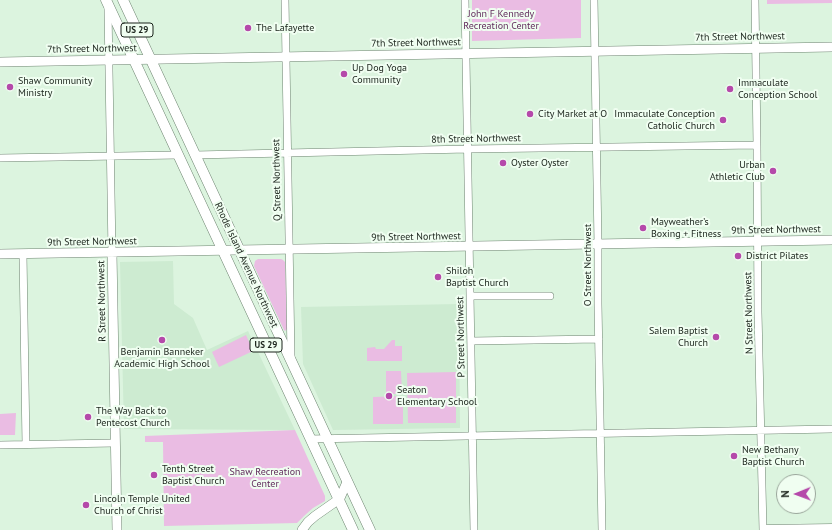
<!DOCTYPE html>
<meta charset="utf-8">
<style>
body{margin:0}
#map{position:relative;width:832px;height:530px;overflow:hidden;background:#dcf4df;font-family:"PT Sans",sans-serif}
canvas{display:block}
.north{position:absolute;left:776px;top:474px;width:40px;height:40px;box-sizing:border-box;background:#f0fef1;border:1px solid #9aa69b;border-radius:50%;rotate:269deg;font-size:11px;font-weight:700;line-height:16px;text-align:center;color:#1a231b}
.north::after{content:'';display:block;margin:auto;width:14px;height:18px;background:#b549aa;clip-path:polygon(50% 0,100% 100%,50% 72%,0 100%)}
</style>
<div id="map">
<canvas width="832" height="530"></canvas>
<div class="north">N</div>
</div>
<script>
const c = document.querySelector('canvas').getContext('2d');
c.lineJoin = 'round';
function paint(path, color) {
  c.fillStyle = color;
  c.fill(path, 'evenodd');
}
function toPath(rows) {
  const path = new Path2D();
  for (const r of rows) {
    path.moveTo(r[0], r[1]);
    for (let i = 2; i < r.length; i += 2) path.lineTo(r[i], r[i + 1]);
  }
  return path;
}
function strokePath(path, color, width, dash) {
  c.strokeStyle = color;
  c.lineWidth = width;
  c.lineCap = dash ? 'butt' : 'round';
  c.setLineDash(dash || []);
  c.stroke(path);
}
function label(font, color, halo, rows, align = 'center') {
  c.font = font + ' "PT Sans",sans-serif';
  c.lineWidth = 4;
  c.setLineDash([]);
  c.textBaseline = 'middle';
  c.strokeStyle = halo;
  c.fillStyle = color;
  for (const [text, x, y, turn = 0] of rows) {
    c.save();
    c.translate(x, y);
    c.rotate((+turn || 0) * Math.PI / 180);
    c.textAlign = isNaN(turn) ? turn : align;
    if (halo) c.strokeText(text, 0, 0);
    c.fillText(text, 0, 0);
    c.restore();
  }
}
const built = toPath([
 [173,261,174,304,193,318,207,350,248,331,295,430,124,429,120,262],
 [459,304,460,428,333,430,303,364,301,307]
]);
const green = toPath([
 [472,0,581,0,581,38,472,41],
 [767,0,832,0,832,3,767,4],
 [258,259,281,259,283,260,285,262,287,329,285,331,284,330,254,266,255,261],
 [246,335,253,351,219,367,212,352],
 [392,340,395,340,395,346,402,346,402,361,367,361,367,348,375,347,376,349,384,349],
 [386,371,401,371,402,394,386,394],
 [456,372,456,423,408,423,407,373],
 [403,396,403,424,373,424,373,397],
 [16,413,15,435,0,435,0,414],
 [295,430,325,496,325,501,313,508,304,516,297,523,164,526,163,442,145,442,145,436]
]);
const minor = toPath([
 [285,0,291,356],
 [465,0,474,530],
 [594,0,598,244,598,304,602,530],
 [755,0,757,145,758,312,763,530],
 [108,9,112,253],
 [195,155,468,149,757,145],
 [0,158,178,155],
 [23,254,26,445],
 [470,296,550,296],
 [471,341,599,339],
 [310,439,832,429],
 [0,445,115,443]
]);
const major = toPath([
 [0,62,832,47],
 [112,253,117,530],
 [0,254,832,240],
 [302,530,308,522,315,516,335,502,340,498,347,482]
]);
const highway = toPath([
 [106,0,353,530],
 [123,0,370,530],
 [766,530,832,529]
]);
const markers = [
 [248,28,4,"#b549aa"],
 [344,74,4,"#b549aa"],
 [10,87,4,"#b549aa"],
 [730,89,4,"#b549aa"],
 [530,114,4,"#b549aa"],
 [723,120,4,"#b549aa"],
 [503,163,4,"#b549aa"],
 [773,171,4,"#b549aa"],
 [643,228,4,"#b549aa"],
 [738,256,4,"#b549aa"],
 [438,277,4,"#b549aa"],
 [716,337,4,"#b549aa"],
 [162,340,4,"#b549aa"],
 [389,396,4,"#b549aa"],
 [88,417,4,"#b549aa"],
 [734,456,4,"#b549aa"],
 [154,475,4,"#b549aa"],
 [86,505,4,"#b549aa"]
];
const shields = [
 [137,30,32],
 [266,345,32]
];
const shieldNames = [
 ["US 29",137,30],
 ["US 29",266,345]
];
const parkNames = [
 ["John F Kennedy",501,14],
 ["Recreation Center",501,26],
 ["Shaw Recreation",265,472],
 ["Center",265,484]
];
const poiNames = [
 ["The Lafayette",256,28],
 ["Up Dog Yoga",352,68],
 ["Community",352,80],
 ["Shaw Community",18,81],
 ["Ministry",18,93],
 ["Immaculate",738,83],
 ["Conception School",738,95],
 ["City Market at O",538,114],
 ["Immaculate Conception",715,114,"right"],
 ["Catholic Church",715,126,"right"],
 ["Oyster Oyster",511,163],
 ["Urban",765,165,"right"],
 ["Athletic Club",765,177,"right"],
 ["Mayweather’s",651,222],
 ["Boxing + Fitness",651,234],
 ["District Pilates",746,256],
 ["Shiloh",446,271],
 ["Baptist Church",446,283],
 ["Salem Baptist",708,331,"right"],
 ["Church",708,343,"right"],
 ["Benjamin Banneker",162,352,"center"],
 ["Academic High School",162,364,"center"],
 ["Seaton",397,390],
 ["Elementary School",397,402],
 ["The Way Back to",96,411],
 ["Pentecost Church",96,423],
 ["New Bethany",742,450],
 ["Baptist Church",742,462],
 ["Tenth Street",162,469],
 ["Baptist Church",162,481],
 ["Lincoln Temple United",94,499],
 ["Church of Christ",94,511]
];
const streetNames = [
 ["7th Street Northwest",740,37,-1],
 ["7th Street Northwest",416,43,-1],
 ["7th Street Northwest",92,49,-1],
 ["8th Street Northwest",476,139,-1],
 ["Q Street Northwest",277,180,-91],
 ["9th Street Northwest",776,230,-1],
 ["9th Street Northwest",416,237,-1],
 ["9th Street Northwest",92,242,-1],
 ["Rhode Island Avenue Northwest",246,265,65],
 ["O Street Northwest",588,265,-90],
 ["R Street Northwest",102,301,-91],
 ["N Street Northwest",749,313,-91],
 ["P Street Northwest",461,337,-91]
];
paint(built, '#cdebd1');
paint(green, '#eabce3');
strokePath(minor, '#6e8471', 8);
strokePath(major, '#6e8471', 10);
strokePath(highway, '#6e8471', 11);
strokePath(minor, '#fff', 7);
strokePath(major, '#fff', 9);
strokePath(highway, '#fff', 10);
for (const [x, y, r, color] of markers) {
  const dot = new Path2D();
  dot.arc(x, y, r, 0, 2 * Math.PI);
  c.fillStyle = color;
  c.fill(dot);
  strokePath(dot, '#f0fef1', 1.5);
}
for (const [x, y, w] of shields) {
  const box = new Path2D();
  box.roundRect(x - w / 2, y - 7, w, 14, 3);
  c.fillStyle = '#f0fef1';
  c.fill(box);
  strokePath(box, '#1a231b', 1);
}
label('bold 9px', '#1a231b', null, shieldNames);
label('10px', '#612b5c', '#f0fef1', parkNames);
label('10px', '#1a231b', '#f0fef1', poiNames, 'left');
label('10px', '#1a231b', '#f0fef1', streetNames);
</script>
